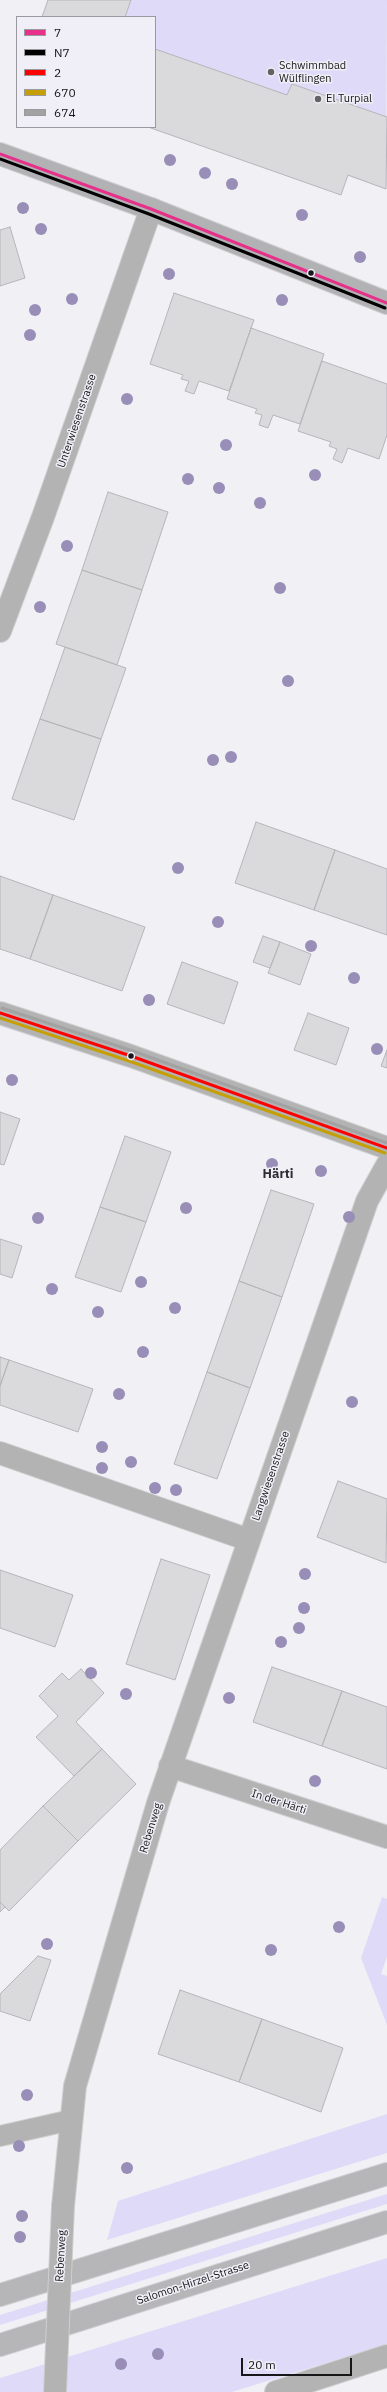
<!DOCTYPE html>
<meta charset="utf-8">
<style>
body{margin:0}
#map{position:relative;width:387px;height:2392px;overflow:hidden;background:#f1f1f5;font-family:"IBM Plex Sans",sans-serif}
canvas{display:block}
.legend{position:absolute;left:16px;top:16px;width:140px;height:112px;box-sizing:border-box;background:#f0eff7;border:1px solid #99999e;margin:0;padding:5px 7px;list-style:none;font-size:12px;color:#171719}
.legend li{display:flex;align-items:center;gap:8px;height:20px}
.legend b{width:20px;border:1px solid #99999e}
.scale{position:absolute;left:241px;top:2358px;width:111px;height:18px;box-sizing:border-box;border:2px solid #171719;border-top:0;padding-left:5px;font-size:12px;line-height:14px;white-space:nowrap;color:#171719;-webkit-text-stroke:3px #f0eff7;paint-order:stroke}
</style>
<div id="map">
<canvas width="387" height="2392"></canvas>
<ul class="legend">
<li><b style="height:5px;background:#e73089"></b>7</li>
<li><b style="height:5px;background:#000"></b>N7</li>
<li><b style="height:5px;background:#f00"></b>2</li>
<li><b style="height:5px;background:#c59f06"></b>670</li>
<li><b style="height:5px;background:#a2a2a3"></b>674</li>
</ul>
<div class="scale">20 m</div>
</div>
<script>
const c = document.querySelector('canvas').getContext('2d');
c.lineJoin = 'round';
function paint(path, color) {
  c.fillStyle = color;
  c.fill(path, 'evenodd');
}
function toPath(rows) {
  const path = new Path2D();
  for (const r of rows) {
    path.moveTo(r[0], r[1]);
    for (let i = 2; i < r.length; i += 2) path.lineTo(r[i], r[i + 1]);
  }
  return path;
}
function strokePath(path, color, width, dash) {
  c.strokeStyle = color;
  c.lineWidth = width;
  c.lineCap = dash ? 'butt' : 'round';
  c.setLineDash(dash || []);
  c.stroke(path);
}
function label(font, color, halo, rows, align = 'center') {
  c.font = font + ' "IBM Plex Sans",sans-serif';
  c.lineWidth = 3;
  c.setLineDash([]);
  c.textBaseline = 'middle';
  c.strokeStyle = halo;
  c.fillStyle = color;
  for (const [text, x, y, turn = 0] of rows) {
    c.save();
    c.translate(x, y);
    c.rotate((+turn || 0) * Math.PI / 180);
    c.textAlign = isNaN(turn) ? turn : align;
    if (halo) c.strokeText(text, 0, 0);
    c.fillText(text, 0, 0);
    c.restore();
  }
}
const green = toPath([
 [48,0,387,0,386,189,348,176,155,127,155,17,42,17],
 [382,1897,387,1899,387,1957,381,1974,387,1976,387,2025,361,1958],
 [387,2114,387,2153,107,2240,118,2201],
 [387,2194,387,2204,0,2325,0,2315],
 [387,2258,387,2344,232,2392,0,2392,0,2378]
]);
const building = toPath([
 [48,0,131,0,125,17,42,17,48,0],
 [155,49,287,95,292,84,387,117,386,189,348,175,341,195,148,127,155,127,155,49],
 [10,227,25,278,0,286,0,230,10,227],
 [174,293,254,320,229,391,199,381,194,394,185,391,189,381,181,379,183,375,150,364,174,293],
 [251,328,324,354,300,424,273,415,268,428,259,425,262,415,255,413,257,409,227,399,251,328],
 [322,361,387,384,387,435,379,459,348,448,342,463,333,459,337,449,329,446,331,442,298,431,322,361],
 [108,492,168,512,142,590,82,570,108,492],
 [82,570,142,590,117,665,56,644,82,570],
 [65,647,126,668,101,739,40,719,65,647],
 [40,719,101,739,74,820,12,799,40,719],
 [256,822,335,850,314,910,235,883,256,822],
 [335,850,387,869,387,935,314,910,335,850],
 [0,876,53,895,30,959,0,949,0,876],
 [53,895,145,927,122,991,30,959,53,895],
 [263,936,280,942,270,968,253,962,263,936],
 [280,942,311,954,300,985,268,973,280,942],
 [182,962,238,982,224,1024,167,1004,182,962],
 [308,1013,349,1028,336,1065,294,1050,308,1013],
 [387,1050,387,1068,381,1066,387,1050],
 [0,1112,20,1119,4,1165,0,1164,0,1112],
 [125,1136,171,1152,146,1222,100,1207,125,1136],
 [271,1190,314,1204,282,1297,239,1281,271,1190],
 [100,1207,146,1222,121,1292,75,1277,100,1207],
 [0,1239,22,1246,12,1278,0,1274,0,1239],
 [239,1281,282,1297,250,1388,207,1372,239,1281],
 [0,1357,9,1360,0,1386,0,1357],
 [9,1360,93,1389,78,1432,0,1405,0,1386,9,1360],
 [207,1372,250,1388,217,1479,174,1464,207,1372],
 [338,1481,387,1499,386,1563,317,1537,338,1481],
 [161,1559,210,1575,175,1680,126,1664,161,1559],
 [0,1570,73,1595,55,1647,0,1628,0,1570],
 [272,1667,342,1691,322,1746,253,1722,272,1667],
 [81,1669,104,1693,76,1722,102,1749,74,1776,36,1737,58,1716,39,1696,62,1673,69,1680,81,1669],
 [342,1691,387,1707,387,1769,322,1746,342,1691],
 [102,1749,136,1784,78,1841,43,1806,102,1749],
 [43,1806,78,1841,9,1911,0,1902,0,1850,43,1806],
 [0,1902,5,1907,0,1912,0,1902],
 [38,1956,51,1960,30,2021,0,2011,0,1994,38,1956],
 [180,1990,262,2019,239,2082,158,2054,180,1990],
 [262,2019,343,2048,321,2112,239,2082,262,2019]
]);
const service = toPath([
 [0,2136,71,2120]
]);
const minor = toPath([
 [0,631,43,517,151,209],
 [0,1453,249,1540],
 [170,1766,387,1837],
 [63,2206,75,2086,158,1803,367,1201,387,1165],
 [276,2392,387,2356]
]);
const tertiary = toPath([
 [0,1013,131,1056,387,1148]
]);
const secondary = toPath([
 [0,154,151,209,387,303]
]);
const primary = toPath([
 [0,2295,387,2174],
 [0,2345,387,2222]
]);
const minorBridge = toPath([
 [55,2392,63,2206]
]);
const bus1 = toPath([
 [0,154,151,209,387,303]
]);
const bus2 = toPath([
 [0,159,149,214,385,308]
]);
const bus3 = toPath([
 [0,1013,131,1056,387,1148]
]);
const bus4 = toPath([
 [0,1018,129,1061,385,1153]
]);
const bus5 = toPath([
 [2,1008,133,1051,387,1143]
]);
const trees = [
 [170,160],
 [205,173],
 [232,184],
 [23,208],
 [302,215],
 [41,229],
 [360,257],
 [169,274],
 [72,299],
 [282,300],
 [35,310],
 [30,335],
 [127,399],
 [226,445],
 [315,475],
 [188,479],
 [219,488],
 [260,503],
 [67,546],
 [280,588],
 [40,607],
 [288,681],
 [231,757],
 [213,760],
 [178,868],
 [218,922],
 [311,946],
 [354,978],
 [149,1000],
 [377,1049],
 [12,1080],
 [272,1164],
 [321,1171],
 [186,1208],
 [349,1217],
 [38,1218],
 [141,1282],
 [52,1289],
 [175,1308],
 [98,1312],
 [143,1352],
 [119,1394],
 [352,1402],
 [102,1447],
 [131,1462],
 [102,1468],
 [155,1488],
 [176,1490],
 [305,1574],
 [304,1608],
 [299,1628],
 [281,1642],
 [91,1673],
 [126,1694],
 [229,1698],
 [315,1781],
 [339,1927],
 [47,1944],
 [271,1950],
 [27,2095],
 [19,2146],
 [127,2168],
 [22,2216],
 [20,2237],
 [158,2354],
 [121,2364]
];
const markers = [
 [271,72,4,"#636366"],
 [318,99,4,"#636366"],
 [311,273,3.5,"#171719"],
 [131,1056,3.5,"#171719"]
];
const poiNames = [
 ["Schwimmbad",279,66],
 ["Wülflingen",279,79],
 ["El Turpial",326,99]
];
const streetNames = [
 ["Unterwiesenstrasse",77,421,-71],
 ["Langwiesenstrasse",271,1476,-71],
 ["In der Härti",279,1802,18],
 ["Rebenweg",151,1828,-73],
 ["Rebenweg",61,2256,-87],
 ["Salomon-Hirzel-Strasse",193,2283,-18]
];
const quarterNames = [
 ["Härti",278,1174]
];
paint(green, '#dfdaf8');
paint(building, '#dadadd');
strokePath(building, '#b6b5b8', 1);
strokePath(service, '#cfcfd1', 22);
strokePath(minor, '#cfcfd1', 24);
strokePath(tertiary, '#cfcfd1', 24);
strokePath(secondary, '#cfcfd1', 24);
strokePath(primary, '#cfcfd1', 24);
strokePath(service, '#b3b3b4', 20);
strokePath(minor, '#b3b3b4', 22);
strokePath(tertiary, '#b3b3b4', 22);
strokePath(secondary, '#b2b2b4', 22);
strokePath(primary, '#b6b6b9', 22);
strokePath(minorBridge, '#cfcfd1', 24, []);
strokePath(minorBridge, '#b3b3b4', 22);
strokePath(bus1, '#e73089', 3);
strokePath(bus2, '#000', 3);
strokePath(bus3, '#f00', 3);
strokePath(bus4, '#c59f06', 3);
strokePath(bus5, '#a2a2a3', 3);
c.fillStyle = '#988eb8';
for (const [x, y] of trees) {
  c.beginPath();
  c.arc(x, y, 6, 0, 2 * Math.PI);
  c.fill();
}
for (const [x, y, r, color] of markers) {
  const dot = new Path2D();
  dot.arc(x, y, r, 0, 2 * Math.PI);
  c.fillStyle = color;
  c.fill(dot);
  strokePath(dot, '#f0eff7', 1.5);
}
label('11px', '#171719', '#f0eff7', poiNames, 'left');
label('11px', '#171719', '#f0eff7', streetNames);
label('bold 13px', '#2d2d32', '#f0eff7', quarterNames);
</script>
